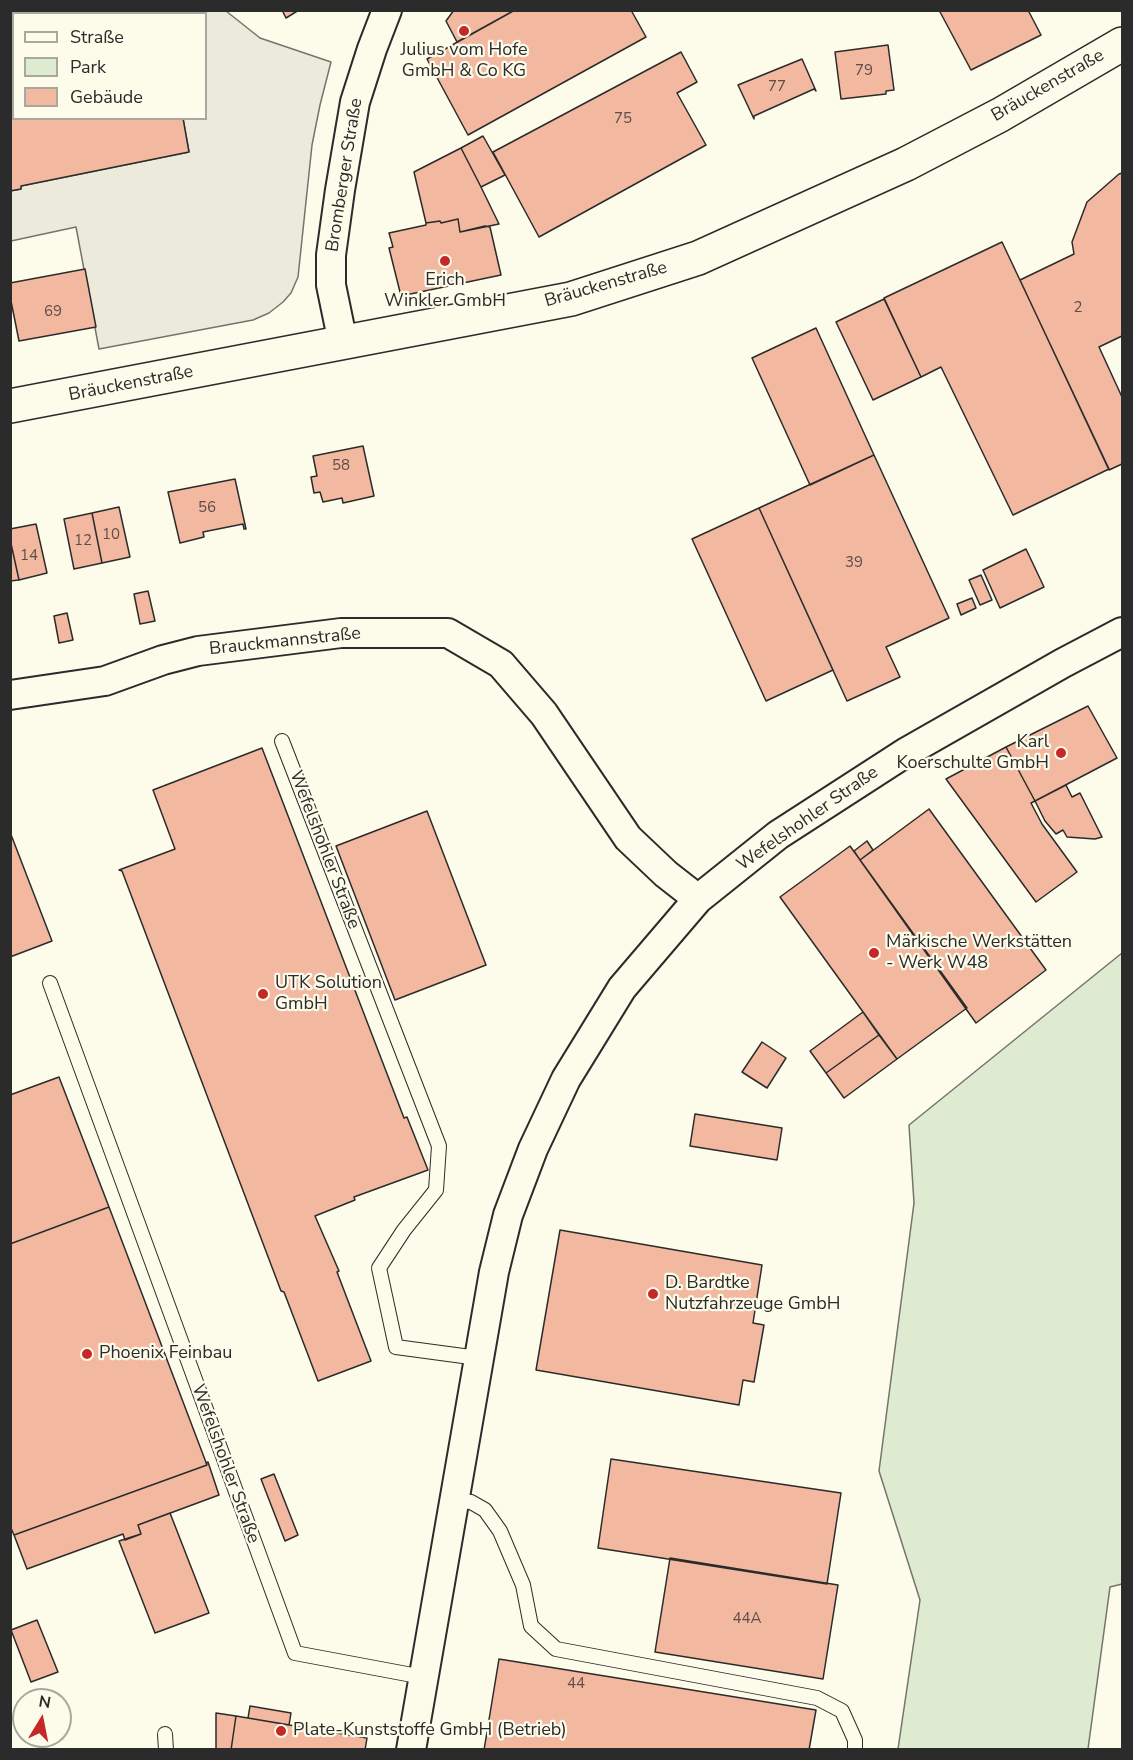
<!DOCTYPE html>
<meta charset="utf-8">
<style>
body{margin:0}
#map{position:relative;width:1133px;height:1760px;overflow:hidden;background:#fdfbea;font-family:"Nunito Sans",sans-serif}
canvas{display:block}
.frame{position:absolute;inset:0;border:12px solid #2b2b2b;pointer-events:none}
.legend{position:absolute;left:12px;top:12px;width:195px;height:108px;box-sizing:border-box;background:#fdfbea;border:2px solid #a9a89e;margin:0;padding:8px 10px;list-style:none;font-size:18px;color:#2b2b2b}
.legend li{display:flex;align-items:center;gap:12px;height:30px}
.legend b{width:30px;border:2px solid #a9a89e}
.north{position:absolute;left:12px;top:1688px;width:60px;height:60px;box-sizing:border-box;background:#fdfbea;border:2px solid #a9a89e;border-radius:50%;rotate:10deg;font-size:16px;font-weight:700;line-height:24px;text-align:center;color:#2b2b2b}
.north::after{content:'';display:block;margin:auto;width:21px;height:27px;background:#c62828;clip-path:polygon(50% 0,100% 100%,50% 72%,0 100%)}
</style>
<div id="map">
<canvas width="1133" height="1760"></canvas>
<div class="frame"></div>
<ul class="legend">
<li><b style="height:8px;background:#fdfbea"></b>Straße</li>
<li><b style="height:16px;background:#deebd1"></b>Park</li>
<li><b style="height:16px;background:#f2b8a0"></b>Gebäude</li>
</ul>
<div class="north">N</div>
</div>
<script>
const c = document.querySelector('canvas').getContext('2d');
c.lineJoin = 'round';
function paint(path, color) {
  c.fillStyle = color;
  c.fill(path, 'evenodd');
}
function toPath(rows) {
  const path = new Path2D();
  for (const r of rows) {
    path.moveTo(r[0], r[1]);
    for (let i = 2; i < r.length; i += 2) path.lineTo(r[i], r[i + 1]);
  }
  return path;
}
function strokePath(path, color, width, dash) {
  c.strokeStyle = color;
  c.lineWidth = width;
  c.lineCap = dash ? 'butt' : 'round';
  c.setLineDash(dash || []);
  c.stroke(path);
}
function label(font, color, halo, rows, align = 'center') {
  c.font = font + ' "Nunito Sans",sans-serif';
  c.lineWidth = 4.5;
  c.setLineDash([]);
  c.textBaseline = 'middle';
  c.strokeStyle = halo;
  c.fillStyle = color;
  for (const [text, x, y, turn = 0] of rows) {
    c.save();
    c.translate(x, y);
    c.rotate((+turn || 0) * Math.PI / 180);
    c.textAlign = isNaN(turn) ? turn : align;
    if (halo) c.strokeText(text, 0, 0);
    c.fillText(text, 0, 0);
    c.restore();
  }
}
const green = toPath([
 [1122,953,1122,1584,1110,1587,1088,1749,898,1749,920,1600,879,1471,914,1203,909,1125,1122,953]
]);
const parking = toPath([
 [183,11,226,11,260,38,331,62,320,105,312,145,298,277,291,293,283,302,269,313,253,320,99,349,76,227,11,241,10,191,21,189,21,186,189,152,183,119,206,118,206,14,168,13,183,11]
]);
const building = toPath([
 [282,10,299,10,286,18,282,10],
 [454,10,515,10,457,42,446,21,454,10],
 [515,10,631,10,646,37,468,135,427,59,515,10],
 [939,10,1028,10,1041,35,971,70,939,10],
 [14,45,14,118,183,118,189,152,21,186,21,189,10,191,10,46,14,45],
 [888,45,894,90,886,91,886,94,841,99,835,52,888,45],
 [681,52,697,82,677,93,706,145,539,237,493,152,681,52],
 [802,59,816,91,814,89,754,116,754,119,738,85,802,59],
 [483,136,505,175,481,187,461,148,483,136],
 [461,148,481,187,499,224,460,232,458,219,441,223,440,221,426,223,414,172,461,148],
 [1122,173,1122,336,1099,347,1122,397,1122,464,1109,470,1020,280,1074,254,1072,242,1087,202,1119,174,1122,173],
 [458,219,460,232,485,226,490,227,501,275,401,296,389,248,393,247,389,233,426,225,426,223,440,221,441,223,458,219],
 [1002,242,1109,469,1013,515,941,367,921,377,884,298,1002,242],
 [85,269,96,327,19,341,10,296,10,283,85,269],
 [884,299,921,377,873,400,836,322,884,299],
 [816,328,874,455,810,485,752,358,816,328],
 [363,446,374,496,343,503,342,498,323,502,320,492,314,493,311,477,317,476,313,456,363,446],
 [874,455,949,618,886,647,900,677,847,701,759,508,874,455],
 [235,479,246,529,244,529,243,524,203,532,204,537,180,543,168,492,235,479],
 [119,507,130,557,102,563,92,513,119,507],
 [759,508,833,670,766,701,692,539,759,508],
 [92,513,102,563,74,569,64,519,92,513],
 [36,524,47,573,19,580,10,539,10,529,36,524],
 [10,539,19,580,10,581,10,539],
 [1026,549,1044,587,1000,608,983,570,1026,549],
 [981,575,992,600,980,605,969,580,981,575],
 [148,591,155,621,140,624,134,594,148,591],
 [972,598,976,608,961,615,957,604,972,598],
 [67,613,73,640,59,643,54,616,67,613],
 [1088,706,1117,758,1035,801,1006,747,1088,706],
 [1006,747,1035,801,1031,803,1042,824,1077,872,1036,902,946,779,1006,747],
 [262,748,404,1118,407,1117,428,1170,354,1197,355,1200,315,1216,339,1271,337,1272,371,1361,318,1381,284,1292,281,1291,122,871,119,870,175,849,153,790,262,748],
 [1066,785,1072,797,1080,793,1102,837,1095,839,1067,837,1063,830,1056,834,1045,821,1035,801,1066,785],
 [929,809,1046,970,976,1023,860,860,929,809],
 [427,811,486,965,395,1000,336,846,427,811],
 [10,832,52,941,10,957,10,832],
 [867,841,873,850,860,860,854,851,867,841],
 [850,846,967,1008,897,1059,780,897,850,846],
 [863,1012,879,1035,826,1073,810,1051,863,1012],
 [879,1035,897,1059,844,1098,826,1073,879,1035],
 [762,1042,786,1058,767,1088,742,1072,762,1042],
 [59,1077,109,1207,10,1244,10,1095,59,1077],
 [695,1114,782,1128,777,1160,690,1146,695,1114],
 [109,1207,207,1465,14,1535,10,1526,10,1244,109,1207],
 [560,1230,762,1265,753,1323,764,1325,754,1382,743,1380,739,1405,536,1370,560,1230],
 [611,1459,841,1493,827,1584,598,1548,611,1459],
 [208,1462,219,1495,138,1525,141,1534,125,1540,123,1534,27,1569,14,1535,207,1465,206,1463,208,1462],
 [274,1474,298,1535,285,1541,261,1479,274,1474],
 [170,1513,209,1613,155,1633,119,1541,141,1534,138,1525,170,1513],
 [670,1558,838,1585,823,1679,655,1652,670,1558],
 [37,1620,58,1672,31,1682,11,1630,37,1620],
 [499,1659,816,1710,809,1750,484,1750,499,1659],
 [250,1706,291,1713,289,1725,248,1718,250,1706],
 [216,1713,236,1716,231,1750,216,1750,216,1713],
 [236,1716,367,1738,365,1750,231,1750,236,1716]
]);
const lane = toPath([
 [282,741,439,1146,436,1190,404,1230,379,1268,396,1347,478,1358],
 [50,983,295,1653,423,1677],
 [454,1501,471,1502,485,1510,500,1531,523,1585,531,1626,556,1649,817,1698,842,1711,855,1740,855,1750],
 [165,1734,166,1750]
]);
const street = toPath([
 [343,343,331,285,331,255,340,190,355,102,372,49,387,10],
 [10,695,105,681,163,660,198,651,341,633,448,633,501,664,544,714,628,838,666,874,698,899],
 [411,1750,494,1272,508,1215,533,1149,566,1079,622,988,698,899,778,835,905,753,1063,663,1122,632]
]);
const primary = toPath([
 [10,406,571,299,698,258,906,164,1000,115,1122,44]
]);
const markers = [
 [464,31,6,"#c62828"],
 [445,261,6,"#c62828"],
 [1061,753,6,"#c62828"],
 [874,953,6,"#c62828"],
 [263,994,6,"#c62828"],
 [653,1294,6,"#c62828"],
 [87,1354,6,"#c62828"],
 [281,1731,6,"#c62828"]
];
const numberNames = [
 ["79",864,71],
 ["77",777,87],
 ["75",623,119],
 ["2",1078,308],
 ["69",53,312],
 ["58",341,466],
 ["56",207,508],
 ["10",111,535],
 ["12",83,541],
 ["14",29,556],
 ["39",854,563],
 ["44A",747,1619],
 ["44",576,1684]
];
const poiNames = [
 ["Julius vom Hofe",464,51,"center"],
 ["GmbH & Co KG",464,72,"center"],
 ["Erich",445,281,"center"],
 ["Winkler GmbH",445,302,"center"],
 ["Karl",1049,743,"right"],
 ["Koerschulte GmbH",1049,764,"right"],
 ["Märkische Werkstätten",886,943],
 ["- Werk W48",886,964],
 ["UTK Solution",275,984],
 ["GmbH",275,1005],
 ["D. Bardtke",665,1284],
 ["Nutzfahrzeuge GmbH",665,1305],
 ["Phoenix Feinbau",99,1354],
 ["Plate-Kunststoffe GmbH (Betrieb)",293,1731]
];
const streetNames = [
 ["Bräuckenstraße",1048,86,-30],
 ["Bromberger Straße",345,175,-81],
 ["Bräuckenstraße",606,285,-16],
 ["Bräuckenstraße",131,384,-11],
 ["Brauckmannstraße",285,642,-6],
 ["Wefelshohler Straße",808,819,-35],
 ["Wefelshohler Straße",324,850,69],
 ["Wefelshohler Straße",225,1464,70]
];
paint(green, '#deebd1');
strokePath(green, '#74746e', 1.5);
paint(parking, '#eceadb');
strokePath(parking, '#74746e', 1.5);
paint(building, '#f2b8a0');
strokePath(building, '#2b2b2b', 1.5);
strokePath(lane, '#2b2b2b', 16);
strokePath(street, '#2b2b2b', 32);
strokePath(primary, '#2b2b2b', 36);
strokePath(lane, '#fdfbea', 14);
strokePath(street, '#fdfbea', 28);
strokePath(primary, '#fdfbea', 33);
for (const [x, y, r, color] of markers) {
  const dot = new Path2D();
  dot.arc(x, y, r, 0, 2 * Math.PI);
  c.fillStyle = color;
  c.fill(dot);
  strokePath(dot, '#fdfbea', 2);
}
label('15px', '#5d4e48', null, numberNames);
label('18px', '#2b2b2b', '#fdfbea', poiNames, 'left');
label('18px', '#2b2b2b', '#fdfbea', streetNames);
</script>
